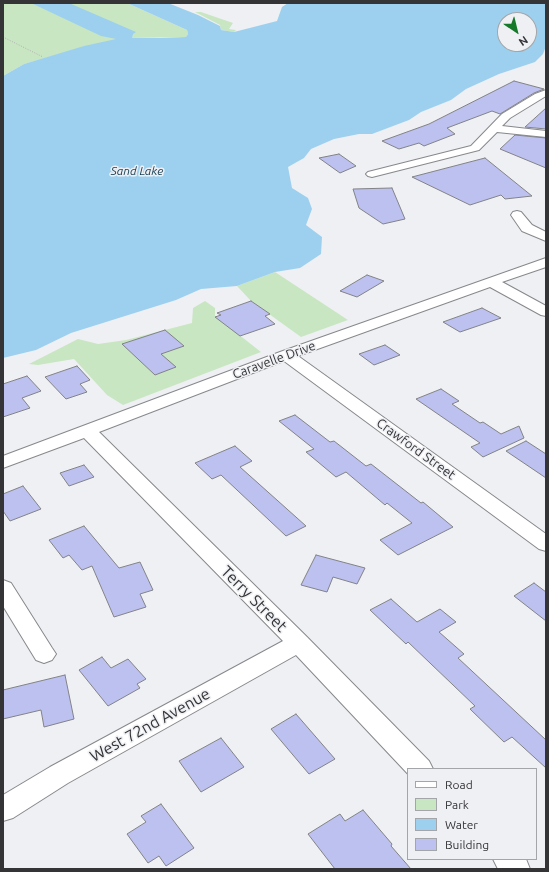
<!DOCTYPE html>
<style>
body{margin:0}
#map{position:relative;width:549px;height:872px;overflow:hidden;background:#eff0f4;font-family:Ubuntu,sans-serif}
canvas{display:block}
.frame{position:absolute;inset:0;border:4px solid #343436;pointer-events:none}
.legend{position:absolute;left:407px;top:768px;width:130px;height:92px;box-sizing:border-box;background:#eff0f4;border:1px solid #a4a5a8;margin:0;padding:5px 7px;list-style:none;font-size:12px;color:#343436}
.legend li{display:flex;align-items:center;gap:8px;height:20px}
.legend b{width:20px;border:1px solid #a4a5a8}
.north{position:absolute;left:497px;top:12px;width:40px;height:40px;box-sizing:border-box;background:#eff0f4;border:1px solid #a4a5a8;border-radius:50%;rotate:145deg;font-size:11px;font-weight:700;line-height:16px;text-align:center;color:#343436}
.north::after{content:'';display:block;margin:auto;width:14px;height:18px;background:#167829;clip-path:polygon(50% 0,100% 100%,50% 72%,0 100%)}
</style>
<div id="map">
<canvas width="549" height="872"></canvas>
<div class="frame"></div>
<ul class="legend">
<li><b style="height:5px;background:#fff"></b>Road</li>
<li><b style="height:11px;background:#c9e6c2"></b>Park</li>
<li><b style="height:11px;background:#9dd0ee"></b>Water</li>
<li><b style="height:11px;background:#bcc1f0"></b>Building</li>
</ul>
<div class="north">N</div>
</div>
<script>
const c = document.querySelector('canvas').getContext('2d');
c.lineJoin = 'round';
function paint(path, color) {
  c.fillStyle = color;
  c.fill(path, 'evenodd');
}
function toPath(rows) {
  const path = new Path2D();
  for (const r of rows) {
    path.moveTo(r[0], r[1]);
    for (let i = 2; i < r.length; i += 2) path.lineTo(r[i], r[i + 1]);
  }
  return path;
}
function strokePath(path, color, width, dash) {
  c.strokeStyle = color;
  c.lineWidth = width;
  c.lineCap = dash ? 'butt' : 'round';
  c.setLineDash(dash || []);
  c.stroke(path);
}
function label(font, color, halo, rows, align = 'center') {
  c.font = font + ' Ubuntu,sans-serif';
  c.lineWidth = 3;
  c.setLineDash([]);
  c.textBaseline = 'middle';
  c.strokeStyle = halo;
  c.fillStyle = color;
  for (const [text, x, y, turn = 0] of rows) {
    c.save();
    c.translate(x, y);
    c.rotate((+turn || 0) * Math.PI / 180);
    c.textAlign = isNaN(turn) ? turn : align;
    if (halo) c.strokeText(text, 0, 0);
    c.fillText(text, 0, 0);
    c.restore();
  }
}
const green = toPath([
 [3,3,127,3,187,30,188,34,186,37,132,38,88,46,24,64,3,76],
 [195,12,201,12,233,23,229,29,236,30,234,32,221,30,220,25],
 [275,272,348,320,301,337,251,301,237,286],
 [205,301,215,308,215,316,261,352,123,405,107,395,74,359,38,365,29,364,78,339,98,344,126,340,192,323,193,308]
]);
const water = toPath([
 [31,3,69,3,136,32,133,34,132,38,161,38,186,37,188,34,187,30,127,3,168,3,198,15,220,26,221,30,234,32,277,21,282,7,288,3,546,3,546,46,543,54,535,62,499,74,466,89,451,100,421,112,409,120,372,134,359,134,334,139,311,149,304,158,288,167,292,188,308,198,312,209,306,225,322,237,321,254,300,268,275,272,237,286,201,289,176,300,71,333,36,350,3,358,3,76,24,64,84,46,116,39,101,36],
 [505,20,529,20,529,44,505,44]
]);
const building = toPath([
 [514,81,544,89,534,93,500,114,492,111,447,128,455,134,424,146,419,143,399,149,382,141,429,124,514,81],
 [546,108,546,129,525,127,546,108],
 [515,135,546,138,546,168,500,149,515,135],
 [339,154,356,166,340,173,319,158,339,154],
 [485,158,532,196,505,199,501,195,470,205,412,177,485,158],
 [392,188,405,219,383,224,359,208,353,189,392,188],
 [367,275,384,281,357,297,340,291,367,275],
 [251,301,270,314,265,316,275,324,240,336,215,317,221,315,217,313,251,301],
 [482,308,501,318,460,332,443,322,482,308],
 [165,330,184,346,161,354,176,367,155,375,122,344,165,330],
 [385,345,400,355,374,365,359,354,385,345],
 [77,366,90,380,80,384,87,392,66,399,45,377,77,366],
 [27,376,41,391,22,398,30,408,3,417,3,384,27,376],
 [441,389,459,401,452,404,480,423,483,422,501,434,519,426,524,438,483,457,471,447,480,443,416,399,441,389],
 [295,415,330,442,334,441,366,466,371,464,421,503,423,502,453,527,398,555,380,540,412,523,387,503,385,505,346,472,336,477,306,452,314,449,279,421,295,415],
 [526,441,546,454,546,478,506,451,526,441],
 [235,446,252,461,240,467,306,526,286,536,221,475,212,479,195,463,235,446],
 [84,465,94,477,69,486,60,473,84,465],
 [23,486,41,509,10,521,3,511,3,494,23,486],
 [84,526,119,568,140,562,153,590,140,594,146,607,114,617,92,566,82,570,69,555,63,558,49,540,84,526],
 [316,555,365,568,357,584,333,577,327,592,301,585,316,555],
 [534,583,546,592,546,621,514,596,534,583],
 [391,599,417,622,440,609,456,622,439,632,464,654,458,658,546,740,546,768,512,737,504,742,470,709,475,706,408,642,406,644,370,610,391,599],
 [102,657,111,668,128,659,146,679,137,684,140,688,108,706,79,670,102,657],
 [65,675,74,719,44,727,41,710,3,719,3,690,65,675],
 [296,714,335,759,309,774,271,729,296,714],
 [221,738,244,767,201,792,179,761,221,738],
 [161,804,194,848,166,866,159,856,148,863,127,834,146,822,141,816,161,804],
 [363,810,392,844,391,846,411,869,335,869,308,834,340,814,345,821,363,810]
]);
const path = toPath([
 [3,37,43,57]
]);
const minor = toPath([
 [546,90,546,96,510,118,502,126,546,131,546,137,497,132,479,150,372,177,368,176,366,174,368,172,471,146,502,114,535,94,546,90],
 [517,211,521,212,532,225,546,232,546,241,522,231,511,215,513,212,517,211],
 [546,258,546,267,502,282,546,306,546,316,541,315,490,287,298,356,546,534,546,551,539,549,284,361,99,432,307,637,429,761,433,769,408,769,408,774,296,655,68,783,13,818,3,821,3,795,50,767,283,641,84,438,3,468,3,456,280,352,546,258],
 [3,580,11,583,52,648,56,654,52,660,44,663,36,660,3,606,3,580],
 [493,859,526,859,530,869,498,869,493,859]
]);
const farWaternames = [
 ["Sand Lake",137,171]
];
const streetNames = [
 ["Caravelle Drive",274,360,-20],
 ["Crawford Street",416,449,36]
];
const nearStreetnames = [
 ["Terry Street",254,599,45],
 ["West 72nd Avenue",150,725,-29]
];
paint(green, '#c9e6c2');
paint(water, '#9dd0ee');
paint(building, '#bcc1f0');
strokePath(building, '#828286', 1);
strokePath(minor, '#87888b', 2);
strokePath(path, '#b1b1b5', 1, [1, 1.5]);
paint(minor, '#fff');
label('italic 12px', '#153e53', '#eff0f4', farWaternames);
label('13px', '#343436', '#eff0f4', streetNames);
label('16px', '#343436', '#eff0f4', nearStreetnames);
</script>
